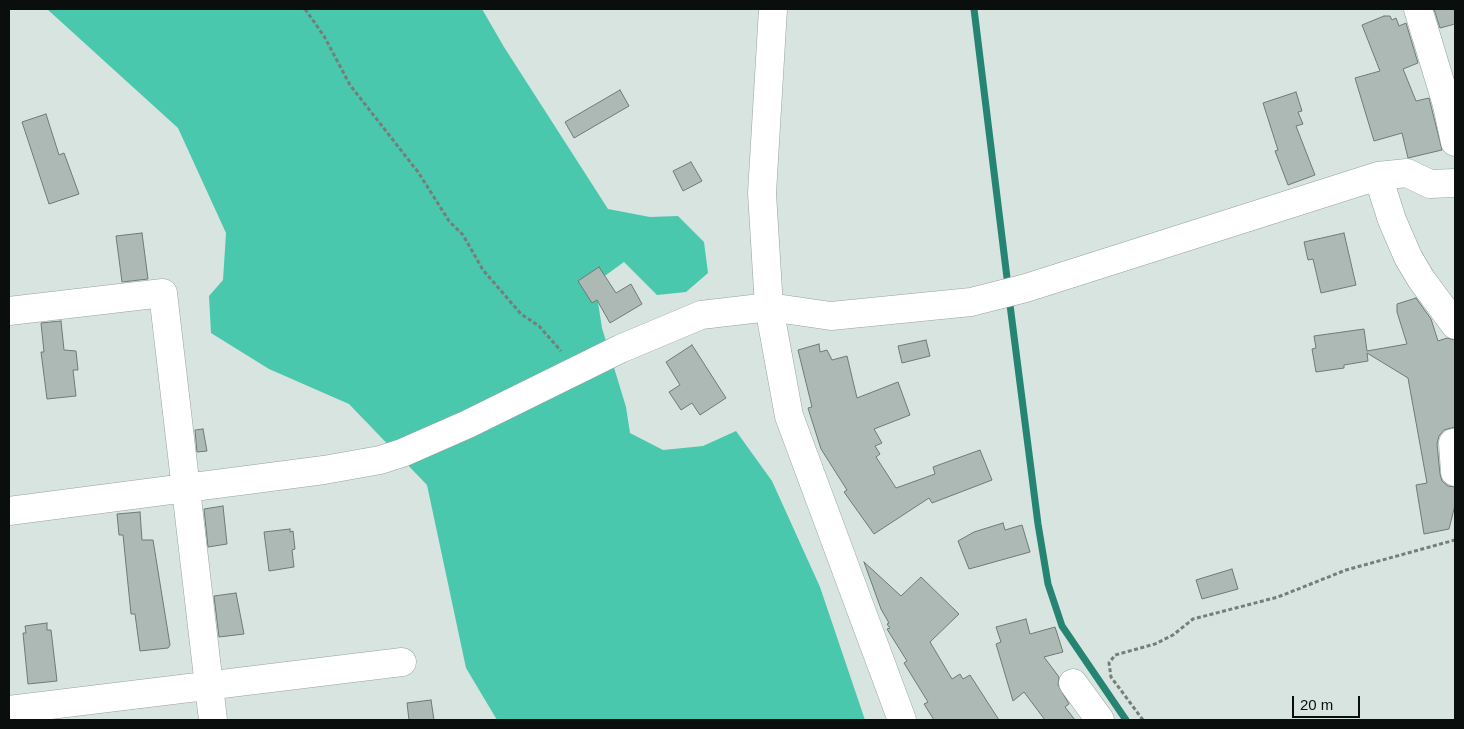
<!DOCTYPE html>
<style>
body{margin:0}
#map{position:relative;width:1464px;height:729px;overflow:hidden;background:#d8e4e0;font-family:Arial,sans-serif}
canvas{display:block}
.frame{position:absolute;inset:0;border:10px solid #0a0e0d;pointer-events:none}
.scale{position:absolute;left:1292px;top:696px;width:68px;height:22px;box-sizing:border-box;border:2px solid #0a0e0d;border-top:0;padding-left:6px;font-size:15px;line-height:18px;white-space:nowrap;color:#0a0e0d;-webkit-text-stroke:4px #d8e4e0;paint-order:stroke}
</style>
<div id="map">
<canvas width="1464" height="729"></canvas>
<div class="frame"></div>
<div class="scale">20 m</div>
</div>
<script>
const c = document.querySelector('canvas').getContext('2d');
c.lineJoin = 'round';
function paint(path, color) {
  c.fillStyle = color;
  c.fill(path, 'evenodd');
}
function toPath(rows) {
  const path = new Path2D();
  for (const r of rows) {
    path.moveTo(r[0], r[1]);
    for (let i = 2; i < r.length; i += 2) path.lineTo(r[i], r[i + 1]);
  }
  return path;
}
function strokePath(path, color, width, dash) {
  c.strokeStyle = color;
  c.lineWidth = width;
  c.lineCap = dash ? 'butt' : 'round';
  c.setLineDash(dash || []);
  c.stroke(path);
}
const forest = toPath([
 [47,9,482,9,504,47,608,209,650,217,678,216,704,242,708,273,686,292,657,295,624,262,595,283,602,328,626,407,630,433,663,450,703,446,736,431,772,481,820,587,865,720,497,720,466,668,427,485,349,404,269,369,211,333,209,296,223,280,226,233,178,128]
]);
const stream = toPath([
 [974,9,1008,286],
 [1009,297,1038,524,1048,584,1062,626,1126,720]
]);
const building = toPath([
 [1434,9,1455,9,1455,24,1440,28,1434,9],
 [1384,16,1390,16,1392,20,1396,18,1399,26,1406,23,1418,63,1403,69,1416,101,1429,98,1442,150,1408,158,1402,133,1374,141,1355,78,1380,71,1362,25,1384,16],
 [620,90,629,106,574,138,565,122,620,90],
 [1296,92,1302,111,1298,112,1303,124,1296,126,1315,175,1288,185,1275,151,1278,150,1263,103,1296,92],
 [46,114,59,155,64,153,79,194,49,204,22,122,46,114],
 [691,162,702,181,683,191,673,171,691,162],
 [142,233,148,279,122,282,116,236,142,233],
 [1344,233,1356,285,1321,293,1313,259,1308,260,1304,242,1344,233],
 [599,267,616,293,631,284,642,304,610,323,597,300,592,303,578,281,599,267],
 [1416,298,1431,319,1438,341,1447,338,1455,340,1455,427,1444,430,1439,436,1437,444,1440,474,1442,481,1448,486,1455,487,1455,505,1449,529,1424,534,1416,485,1427,483,1408,378,1367,353,1368,361,1344,365,1344,368,1316,372,1312,349,1316,348,1314,336,1364,329,1367,351,1407,344,1397,312,1397,304,1416,298],
 [61,321,64,350,76,351,78,370,73,370,76,396,47,399,41,352,44,352,41,323,61,321],
 [926,340,930,356,902,363,898,346,926,340],
 [819,344,820,352,827,350,832,360,847,356,857,398,898,382,910,415,874,429,882,443,875,446,880,454,876,457,896,488,935,474,933,467,980,450,992,480,932,503,929,498,874,534,844,492,847,490,821,449,808,408,812,407,798,350,819,344],
 [692,345,726,398,700,415,692,403,681,410,669,392,680,385,666,362,692,345],
 [203,429,207,451,197,452,195,430,203,429],
 [223,506,227,544,208,547,204,509,223,506],
 [140,512,142,540,153,540,170,645,168,648,140,651,135,614,131,614,123,535,119,535,117,514,140,512],
 [1003,523,1005,530,1022,525,1030,552,969,569,958,541,974,532,1003,523],
 [290,529,290,532,293,531,295,549,292,550,294,567,269,571,264,532,290,529],
 [864,562,901,596,921,577,959,614,930,642,952,679,960,674,963,679,970,675,999,720,934,720,924,704,928,702,904,663,907,661,887,629,890,628,887,624,889,623,881,609,864,562],
 [1232,569,1238,589,1202,599,1196,580,1232,569],
 [236,593,244,634,219,637,214,596,236,593],
 [1026,619,1030,634,1055,627,1063,652,1044,657,1059,677,1058,685,1069,704,1065,707,1075,720,1045,720,1024,692,1013,701,996,644,1001,642,996,627,1026,619],
 [47,623,47,630,51,630,57,681,28,684,23,633,26,633,25,626,47,623],
 [431,700,434,720,409,720,407,703,431,700]
]);
const path = toPath([
 [305,9,324,36,350,85,418,172,449,221,463,235,483,270,521,314,539,326,561,351],
 [1143,720,1111,677,1109,663,1115,655,1155,644,1173,635,1193,619,1278,597,1346,570,1455,540]
]);
const minor = toPath([
 [773,9,762,193,769,307,789,416,902,720],
 [1418,9,1447,105,1455,142],
 [1378,176,1392,220,1408,257,1421,279,1455,325],
 [9,311,163,293,213,720],
 [1455,443,1453,443,1455,472],
 [9,511,324,470,380,460,402,453,468,424,620,349,701,315,769,307,831,316,971,302,1026,288,1378,176,1407,173,1430,184,1455,183],
 [1073,683,1100,720],
 [9,710,402,662]
]);
paint(forest, '#49c8ad');
strokePath(stream, '#268472', 7);
paint(building, '#adb9b5');
strokePath(building, '#6f7a77', 1);
strokePath(minor, '#96a29e', 29);
strokePath(path, '#757e7b', 3, [4, 2.5]);
strokePath(minor, '#fff', 28);
</script>
